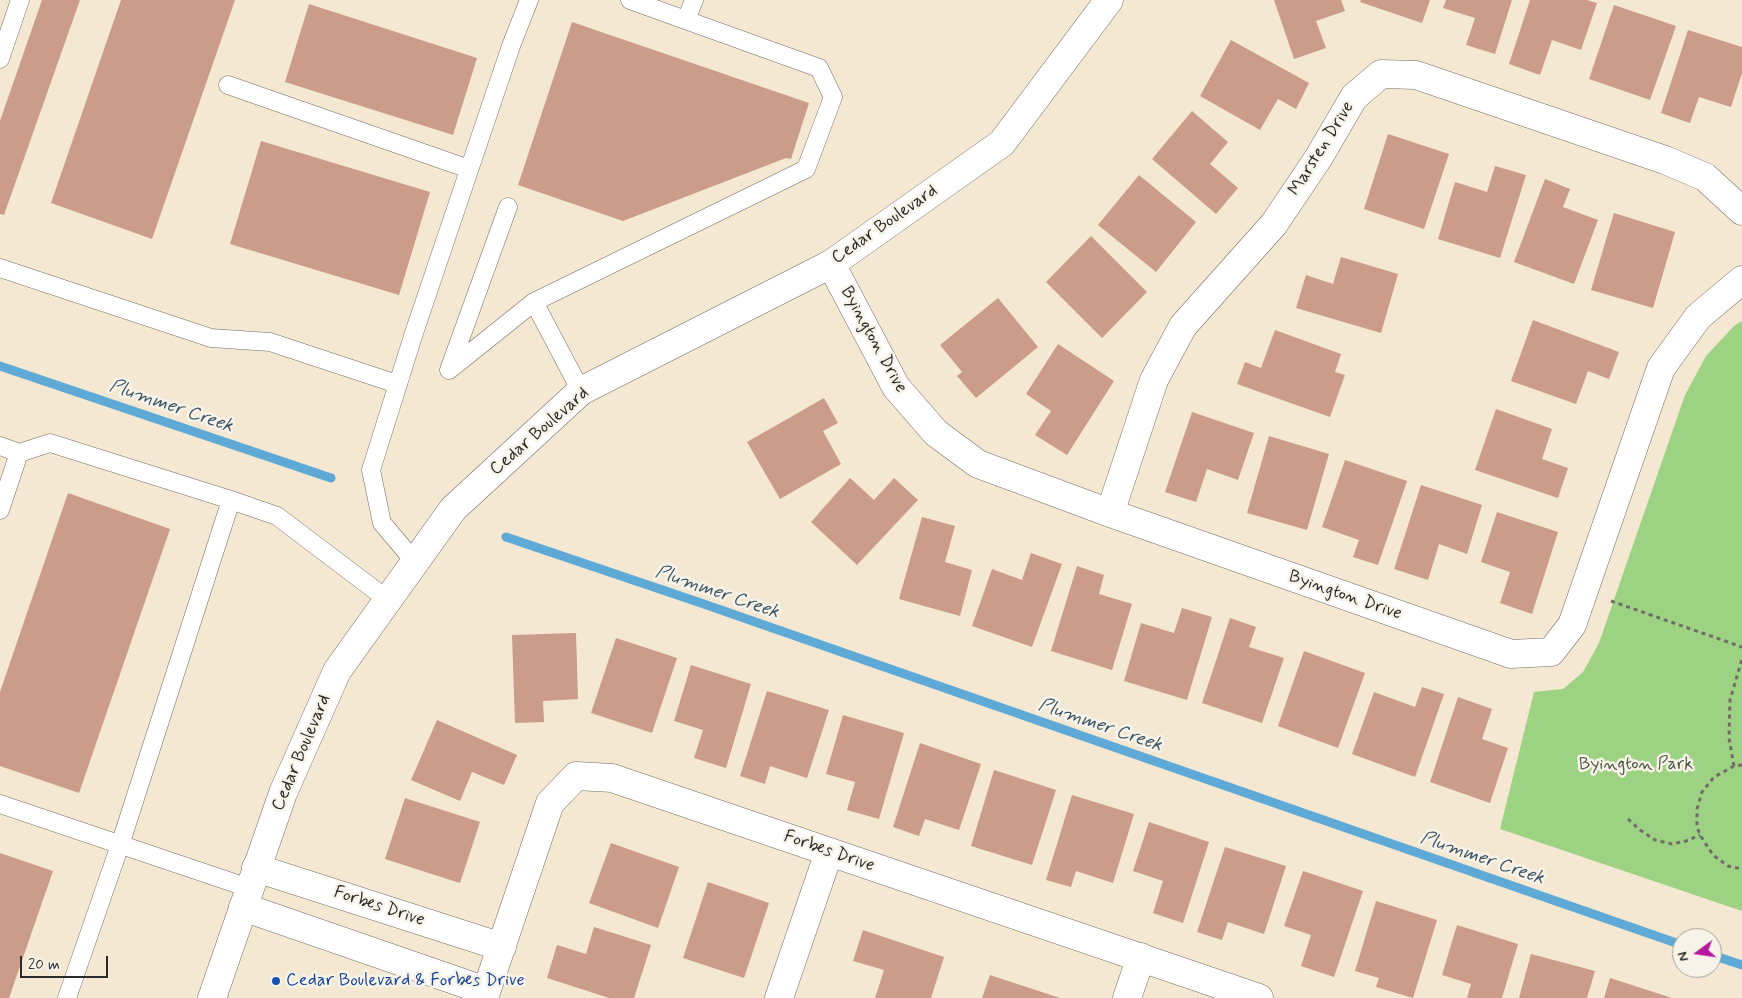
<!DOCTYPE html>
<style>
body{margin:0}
#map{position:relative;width:1742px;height:998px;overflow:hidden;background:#f4e8d3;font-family:Mynerve,sans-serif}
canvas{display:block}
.north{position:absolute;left:1672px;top:928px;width:50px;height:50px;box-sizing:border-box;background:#f7f3e8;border:1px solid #a5a39c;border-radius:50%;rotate:256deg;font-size:14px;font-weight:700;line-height:20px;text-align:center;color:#2b2b2b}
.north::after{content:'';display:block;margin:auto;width:18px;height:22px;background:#b5179e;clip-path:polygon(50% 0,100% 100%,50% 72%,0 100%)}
.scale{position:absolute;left:20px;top:956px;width:88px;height:22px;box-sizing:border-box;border:2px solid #2b2b2b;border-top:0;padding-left:6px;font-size:15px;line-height:18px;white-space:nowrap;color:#2b2b2b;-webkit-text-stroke:4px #f7f3e8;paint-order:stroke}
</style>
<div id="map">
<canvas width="1742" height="998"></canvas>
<div class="north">N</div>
<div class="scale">20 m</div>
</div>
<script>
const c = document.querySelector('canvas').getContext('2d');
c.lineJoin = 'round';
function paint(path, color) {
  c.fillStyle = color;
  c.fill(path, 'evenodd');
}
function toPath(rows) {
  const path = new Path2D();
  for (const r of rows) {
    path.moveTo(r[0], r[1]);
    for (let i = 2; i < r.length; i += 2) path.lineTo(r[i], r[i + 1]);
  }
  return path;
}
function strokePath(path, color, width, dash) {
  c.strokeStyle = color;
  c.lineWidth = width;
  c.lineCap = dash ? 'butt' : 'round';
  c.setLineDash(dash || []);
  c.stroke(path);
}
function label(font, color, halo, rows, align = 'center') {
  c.font = font + ' Mynerve,sans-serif';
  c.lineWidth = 5;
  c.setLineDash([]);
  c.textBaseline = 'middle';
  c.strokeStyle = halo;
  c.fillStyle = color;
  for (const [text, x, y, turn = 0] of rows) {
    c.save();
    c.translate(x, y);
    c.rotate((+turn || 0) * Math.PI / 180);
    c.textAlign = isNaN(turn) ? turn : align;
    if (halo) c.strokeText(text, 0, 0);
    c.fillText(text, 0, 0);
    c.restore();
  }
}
const green = toPath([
 [1742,321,1742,911,1500,829,1534,692,1563,689,1583,672,1599,643,1685,395,1706,356,1734,326]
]);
const stream = toPath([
 [0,366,331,478],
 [506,537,698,602,1682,945],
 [1712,955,1742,965]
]);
const building = toPath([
 [42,0,80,0,4,215,0,214,0,121],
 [121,0,235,0,152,239,51,203],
 [1274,0,1341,0,1345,11,1316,21,1326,48,1294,59],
 [1361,0,1430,0,1422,23,1360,2],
 [1446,0,1512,0,1495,54,1466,45,1475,18,1443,8],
 [1530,0,1587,0,1597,3,1581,50,1552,40,1540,75,1509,64],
 [309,4,477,58,453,135,285,82],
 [1614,5,1676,26,1650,100,1589,79],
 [572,22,809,103,791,159,786,158,623,221,518,185],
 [1688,30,1742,47,1742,73,1731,107,1699,97,1690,123,1661,113],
 [1231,40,1309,83,1296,109,1278,99,1260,130,1200,96],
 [1192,111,1228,142,1210,164,1238,188,1216,214,1152,159],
 [1388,134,1449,154,1424,229,1364,209],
 [261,141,430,192,399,295,230,244],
 [1495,166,1526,175,1500,258,1438,239,1455,182,1487,192],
 [1139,175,1196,222,1156,272,1098,225],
 [1545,179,1570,189,1563,207,1598,220,1574,284,1514,262],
 [1614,213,1675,232,1653,308,1591,290],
 [1091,236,1147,292,1102,338,1046,282],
 [1341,257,1398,274,1381,333,1296,308,1306,275,1333,284],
 [998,298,1038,347,976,398,957,376,962,372,940,345],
 [1533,320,1619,352,1609,379,1588,371,1576,404,1511,381],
 [1275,330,1341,354,1335,372,1345,375,1330,417,1237,384,1245,362,1261,368],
 [1058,344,1114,381,1067,455,1035,435,1051,411,1026,394],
 [824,398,838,423,823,431,841,464,780,499,747,442],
 [1496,409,1552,429,1542,459,1568,468,1558,498,1475,470],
 [1192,412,1254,433,1238,480,1207,469,1196,502,1165,492],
 [1269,436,1329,454,1307,530,1247,513],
 [1345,460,1407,481,1378,565,1353,557,1359,540,1322,527],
 [850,478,874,500,894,478,918,500,857,565,811,522],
 [1421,485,1482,505,1467,554,1439,544,1428,580,1394,569],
 [68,493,170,529,79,793,0,766,0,692],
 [1497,512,1558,532,1532,614,1500,603,1510,572,1481,562],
 [922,517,955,526,945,562,972,570,960,616,899,599],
 [1031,553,1062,564,1032,647,972,626,992,569,1022,580],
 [1077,566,1104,575,1099,594,1132,604,1112,670,1051,651],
 [1182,608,1212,617,1187,700,1124,681,1141,623,1174,633],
 [1230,618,1256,627,1249,647,1284,658,1262,723,1202,703],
 [576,633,578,699,543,701,544,722,515,723,512,635],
 [616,638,677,658,652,733,591,713],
 [1304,651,1365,673,1338,748,1278,726],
 [691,665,751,684,726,768,694,758,703,730,674,721],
 [1422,687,1444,694,1415,777,1352,754,1374,692,1415,707],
 [767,691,829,710,807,778,770,766,765,784,740,776],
 [1458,697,1492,709,1482,739,1508,748,1490,803,1430,782],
 [843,715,904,733,879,819,847,810,855,782,826,774],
 [437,720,517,755,504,785,472,772,460,801,411,780],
 [920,743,981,764,959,830,925,819,919,836,893,827],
 [994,770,1056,790,1032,865,971,846],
 [1072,795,1134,814,1113,883,1076,871,1071,887,1046,880],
 [405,798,480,822,460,883,385,859],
 [1149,822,1209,842,1183,923,1153,913,1163,881,1133,871],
 [611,843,679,867,658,928,589,903],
 [1225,847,1286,866,1264,934,1228,922,1222,940,1197,932],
 [0,853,53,871,9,998,0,998],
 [1303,871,1363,891,1334,977,1301,966,1311,935,1284,926],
 [708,882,769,903,744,978,683,958],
 [1376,901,1437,920,1413,998,1376,987,1379,978,1355,971],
 [1457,925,1518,944,1502,998,1467,998,1471,984,1442,975],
 [594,927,651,945,634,998,609,998,547,978,557,945,586,954],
 [863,930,944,957,931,998,875,998,884,970,853,961],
 [1531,954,1595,971,1587,998,1519,998],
 [990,975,1060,998,982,998],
 [1610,978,1672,998,1604,998]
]);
const path = toPath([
 [1611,601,1742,647],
 [1742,765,1734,766,1714,777,1702,792,1697,809,1697,827,1700,835,1713,855,1728,866,1742,869],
 [1734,766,1729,738,1730,700,1742,659],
 [1628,819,1640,830,1655,840,1672,844,1686,841,1700,835]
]);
const service = toPath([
 [686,20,694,0],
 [0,59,20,0],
 [228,85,469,169],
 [508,207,449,370,534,302],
 [0,268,211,338,270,342,397,384],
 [581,391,534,302,806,169,833,97,819,68,630,0],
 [0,446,19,453,50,443,231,500,277,516,388,600],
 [0,510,19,453],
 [415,562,382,523,371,470,414,333,511,46,529,0],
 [0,804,249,888],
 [67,998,120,845,231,500]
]);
const minor = toPath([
 [831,264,896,387,936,433,978,464,1110,513,1511,654,1551,652,1572,625,1661,368,1698,317,1742,280],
 [1110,513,1154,380,1183,326,1274,224,1319,157,1354,97,1381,74,1416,75,1665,160,1705,177,1742,211],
 [256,868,502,947],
 [243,907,486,991],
 [484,998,550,803,576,776,612,778,1259,998],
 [779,998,829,852],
 [1127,998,1141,957]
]);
const secondary = toPath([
 [212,998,283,793,337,671,453,509,581,391,831,264,1002,143,1109,0]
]);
const markers = [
 [276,981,5,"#1a4fb4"]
];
const streetNames = [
 ["Marsten Drive",1322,149,-58],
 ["Cedar Boulevard",885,225,-35],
 ["Byington Drive",873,340,61],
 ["Cedar Boulevard",540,432,-41],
 ["Byington Drive",1345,596,19],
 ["Cedar Boulevard",302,753,-67],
 ["Forbes Drive",829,852,19],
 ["Forbes Drive",379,907,18]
];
const parkNames = [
 ["Byington Park",1636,765]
];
const transitNames = [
 ["Cedar Boulevard & Forbes Drive",286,981]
];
const waterNames = [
 ["Plummer Creek",171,407,19],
 ["Plummer Creek",717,593,19],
 ["Plummer Creek",1100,726,19],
 ["Plummer Creek",1482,859,19]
];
paint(green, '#9dd283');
strokePath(stream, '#5ea9d6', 9);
paint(building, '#ca9c89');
strokePath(service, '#716d66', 19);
strokePath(minor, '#716d66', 29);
strokePath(secondary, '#716d66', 29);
strokePath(path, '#716d66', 3, [4, 4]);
strokePath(service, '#fff', 18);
strokePath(minor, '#fff', 28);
strokePath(secondary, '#fff', 28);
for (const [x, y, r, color] of markers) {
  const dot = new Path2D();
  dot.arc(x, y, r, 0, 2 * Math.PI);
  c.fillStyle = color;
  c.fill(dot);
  strokePath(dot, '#f7f3e8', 2);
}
label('18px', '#2b2b2b', '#f7f3e8', streetNames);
label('18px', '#485541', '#f7f3e8', parkNames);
label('18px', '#164399', '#f7f3e8', transitNames, 'left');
label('italic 19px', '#3d5767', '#f7f3e8', waterNames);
</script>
